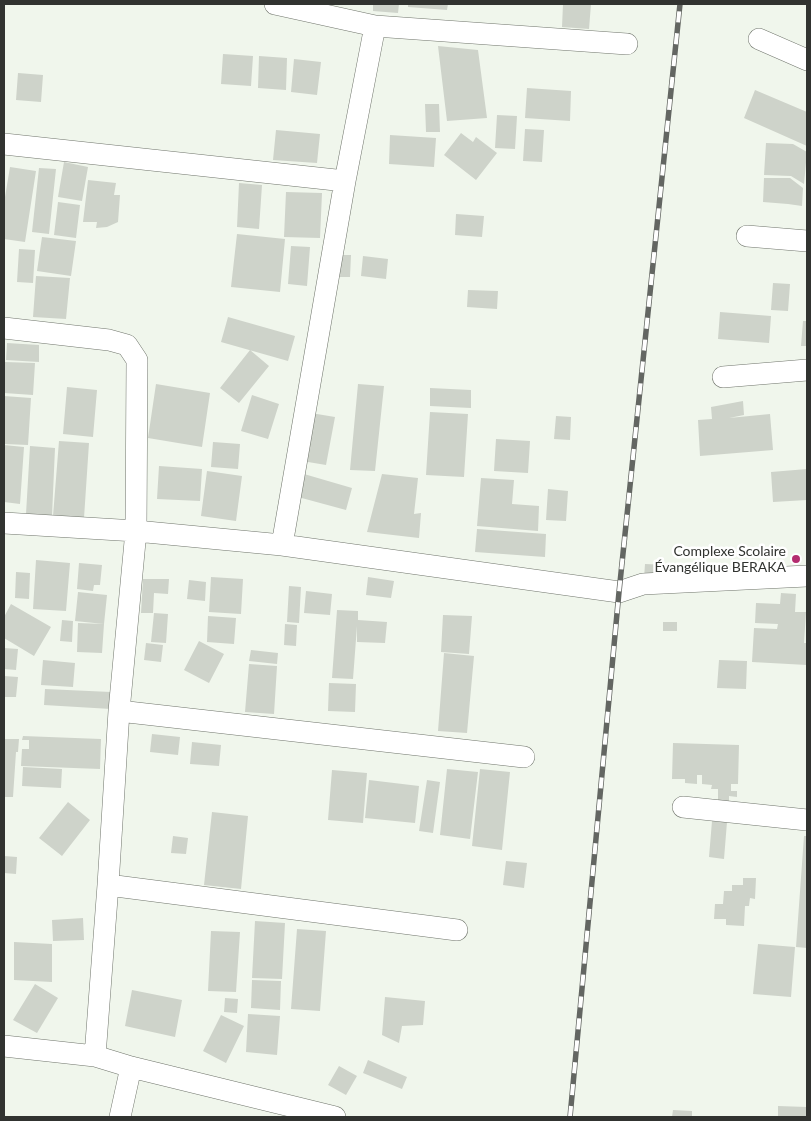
<!DOCTYPE html>
<meta charset="utf-8">
<style>
body{margin:0}
#map{position:relative;width:811px;height:1121px;overflow:hidden;background:#f0f6ec;font-family:Lato,sans-serif}
canvas{display:block}
.frame{position:absolute;inset:0;border:5px solid #313330;pointer-events:none}
</style>
<div id="map">
<canvas width="811" height="1121"></canvas>
<div class="frame"></div>
</div>
<script>
const c = document.querySelector('canvas').getContext('2d');
c.lineJoin = 'round';
function paint(path, color) {
  c.fillStyle = color;
  c.fill(path, 'evenodd');
}
function toPath(rows) {
  const path = new Path2D();
  for (const r of rows) {
    path.moveTo(r[0], r[1]);
    for (let i = 2; i < r.length; i += 2) path.lineTo(r[i], r[i + 1]);
  }
  return path;
}
function strokePath(path, color, width, dash) {
  c.strokeStyle = color;
  c.lineWidth = width;
  c.lineCap = dash ? 'butt' : 'round';
  c.setLineDash(dash || []);
  c.stroke(path);
}
function label(font, color, halo, rows, align = 'center') {
  c.font = font + ' Lato,sans-serif';
  c.lineWidth = 5;
  c.setLineDash([]);
  c.textBaseline = 'middle';
  c.strokeStyle = halo;
  c.fillStyle = color;
  for (const [text, x, y, turn = 0] of rows) {
    c.save();
    c.translate(x, y);
    c.rotate((+turn || 0) * Math.PI / 180);
    c.textAlign = isNaN(turn) ? turn : align;
    if (halo) c.strokeText(text, 0, 0);
    c.fillText(text, 0, 0);
    c.restore();
  }
}
const building = toPath([
 [373,4,399,4,398,13,373,11],
 [408,4,448,4,447,10,408,7],
 [563,4,591,4,589,29,562,27],
 [438,46,478,50,487,118,447,121],
 [223,54,253,56,251,86,221,84],
 [259,56,287,58,286,90,258,88],
 [294,59,321,62,317,95,291,92],
 [18,73,43,75,41,102,16,100],
 [527,88,571,91,570,121,525,118],
 [755,90,807,112,807,146,744,118],
 [425,104,439,104,440,132,426,132],
 [497,115,517,116,515,149,495,148],
 [525,129,544,130,542,162,523,161],
 [276,130,320,134,317,163,273,160],
 [461,133,473,142,476,137,497,153,476,180,444,155],
 [390,135,436,138,434,167,389,164],
 [766,143,793,144,807,152,804,184,791,176,764,175],
 [64,162,88,167,82,201,58,197],
 [10,167,36,171,25,242,4,239,4,203],
 [39,168,56,169,49,234,32,232],
 [764,178,790,178,803,188,802,206,788,204,763,202],
 [88,180,116,183,114,195,120,195,118,222,107,227,96,228,97,222,83,222],
 [239,183,262,185,259,229,237,227],
 [286,192,322,193,320,238,284,237],
 [58,202,80,205,76,238,54,235],
 [456,214,484,216,482,237,455,235],
 [237,234,285,239,280,292,231,287],
 [42,237,76,241,71,276,37,271],
 [291,246,310,247,307,286,288,284],
 [19,249,35,250,33,283,17,282],
 [338,255,351,255,350,277,337,277],
 [363,256,388,259,386,279,361,276],
 [36,276,70,278,66,319,33,317],
 [773,283,790,284,788,311,771,310],
 [468,290,498,291,497,309,467,307],
 [720,312,771,316,769,343,718,339],
 [228,317,295,336,288,361,221,342],
 [803,321,807,321,807,346,801,346],
 [7,343,39,345,39,362,6,360],
 [250,350,269,366,239,403,220,388],
 [5,362,35,363,33,395,4,393],
 [156,384,210,393,202,447,148,438],
 [358,384,384,386,375,471,350,470],
 [67,387,97,390,93,437,63,434],
 [430,388,471,390,471,408,430,406],
 [252,395,279,404,268,439,241,431],
 [4,396,31,398,28,445,4,444],
 [743,401,744,415,729,418,770,414,773,450,700,456,698,420,712,419,711,407],
 [430,412,468,414,464,477,426,475],
 [311,413,335,417,326,465,302,461],
 [556,416,571,417,570,440,554,439],
 [496,439,530,441,528,473,494,471],
 [59,441,89,443,84,518,53,516],
 [213,442,240,444,238,469,211,467],
 [4,445,24,447,20,504,4,502],
 [30,446,55,448,52,516,26,514],
 [159,466,202,469,200,501,157,499],
 [807,469,807,500,773,502,771,472],
 [207,471,242,476,236,521,201,516],
 [304,474,352,488,346,510,298,497],
 [382,474,418,478,414,514,421,513,419,538,367,532],
 [481,478,514,480,512,504,539,506,538,531,477,526],
 [548,489,568,491,566,521,546,520],
 [477,529,546,534,545,557,475,552],
 [36,560,70,563,66,611,33,609],
 [79,563,102,565,100,585,94,585,93,591,77,589],
 [749,563,750,574,734,575,733,564],
 [645,564,669,565,668,579,644,578],
 [16,572,30,573,29,599,15,598],
 [211,577,243,579,241,614,209,612],
 [368,577,394,581,391,598,366,595],
 [143,579,169,579,168,594,154,593,153,613,141,613],
 [189,580,206,582,205,601,187,599],
 [289,586,301,587,299,623,287,622],
 [306,591,332,594,330,615,304,613],
 [78,592,107,595,104,624,75,621],
 [781,593,796,594,795,612,806,612,804,643,807,643,807,665,752,662,754,628,777,629,778,624,755,623,756,603,780,604],
 [11,604,51,627,34,656,4,638,4,617],
 [337,610,358,611,358,620,387,622,385,643,357,642,357,626,353,679,332,678],
 [154,613,168,614,166,643,151,642],
 [443,615,472,616,469,654,441,652],
 [208,616,236,618,234,644,207,642],
 [62,620,73,621,72,642,60,641],
 [663,622,677,622,677,631,663,631],
 [78,623,104,624,102,653,77,652],
 [285,624,297,625,296,646,284,645],
 [199,641,224,654,209,683,184,670],
 [146,643,163,645,161,662,144,660],
 [4,648,18,649,16,670,4,669],
 [251,650,278,653,277,664,249,661],
 [444,653,474,656,467,733,438,731],
 [43,660,75,663,73,687,41,685],
 [719,660,747,661,746,689,717,688],
 [249,664,277,666,274,714,245,712],
 [4,676,18,677,16,697,4,697],
 [329,683,356,684,355,712,328,711],
 [45,689,111,692,111,709,44,705],
 [152,734,180,737,178,755,150,752],
 [23,736,101,739,100,769,21,766,22,749,29,749,29,740,22,740],
 [4,739,19,739,18,752,16,752,13,797,4,797],
 [192,742,221,745,219,766,190,764],
 [673,743,739,745,738,784,731,784,731,791,737,791,737,797,729,796,729,804,718,804,718,789,711,789,712,785,702,784,702,775,697,775,697,784,685,783,685,779,672,779],
 [23,767,62,769,61,788,22,786],
 [447,769,478,772,470,839,440,835],
 [480,769,510,772,502,850,472,846],
 [332,770,367,773,363,823,328,820],
 [369,780,419,786,415,823,365,818],
 [427,780,440,782,433,833,419,831],
 [68,802,90,820,62,856,39,838],
 [212,812,248,816,241,889,204,885],
 [712,821,727,822,724,859,709,857],
 [173,836,188,838,186,854,171,853],
 [804,836,807,836,807,948,796,947],
 [4,856,17,857,16,874,4,873],
 [506,861,527,863,524,888,503,885],
 [743,878,756,878,755,899,750,898,749,906,745,906,744,926,726,925,726,919,714,919,715,904,723,904,724,891,732,891,732,885,743,885],
 [83,918,84,940,53,941,52,920],
 [255,921,285,923,282,979,252,978],
 [297,929,326,931,320,1011,291,1009],
 [211,931,240,932,236,992,208,991],
 [14,942,52,944,52,982,14,980],
 [758,944,795,947,791,997,753,994],
 [252,980,281,981,280,1010,251,1008],
 [35,984,58,998,37,1033,13,1020],
 [132,990,182,1000,175,1037,125,1026],
 [385,997,425,1001,423,1025,402,1026,399,1043,382,1035],
 [225,998,238,999,237,1013,224,1012],
 [248,1014,280,1016,277,1055,246,1052],
 [221,1015,244,1026,226,1063,203,1051],
 [368,1060,407,1077,402,1089,363,1073],
 [339,1066,357,1076,346,1095,328,1085],
 [778,1106,807,1107,807,1117,778,1117],
 [673,1110,692,1111,692,1117,672,1117]
]);
const minor = toPath([
 [275,4,375,26,627,44],
 [759,39,807,60],
 [4,144,345,181],
 [747,236,807,241],
 [4,328,109,340,127,345,137,360,136,531,119,711,108,885,95,1056],
 [723,377,807,370],
 [4,523,136,531,282,545,619,592,643,584,807,576],
 [282,545,345,181,375,26],
 [119,711,524,757],
 [683,807,807,820],
 [108,885,457,930],
 [4,1046,95,1056,131,1067,335,1117],
 [120,1117,131,1067]
]);
const rail = toPath([
 [570,1117,619,592,680,4]
]);
const markers = [
 [796,559,5,"#b42c6f"]
];
const poiNames = [
 ["Complexe Scolaire",786,551],
 ["Évangélique BERAKA",786,567]
];
paint(building, '#ced3ca');
strokePath(minor, '#70756c', 22);
strokePath(minor, '#fff', 21);
strokePath(rail, '#636662', 5.5);
strokePath(rail, '#fff', 4, [11]);
for (const [x, y, r, color] of markers) {
  const dot = new Path2D();
  dot.arc(x, y, r, 0, 2 * Math.PI);
  c.fillStyle = color;
  c.fill(dot);
  strokePath(dot, '#fff', 2);
}
label('14px', '#313330', '#fff', poiNames, 'right');
</script>
